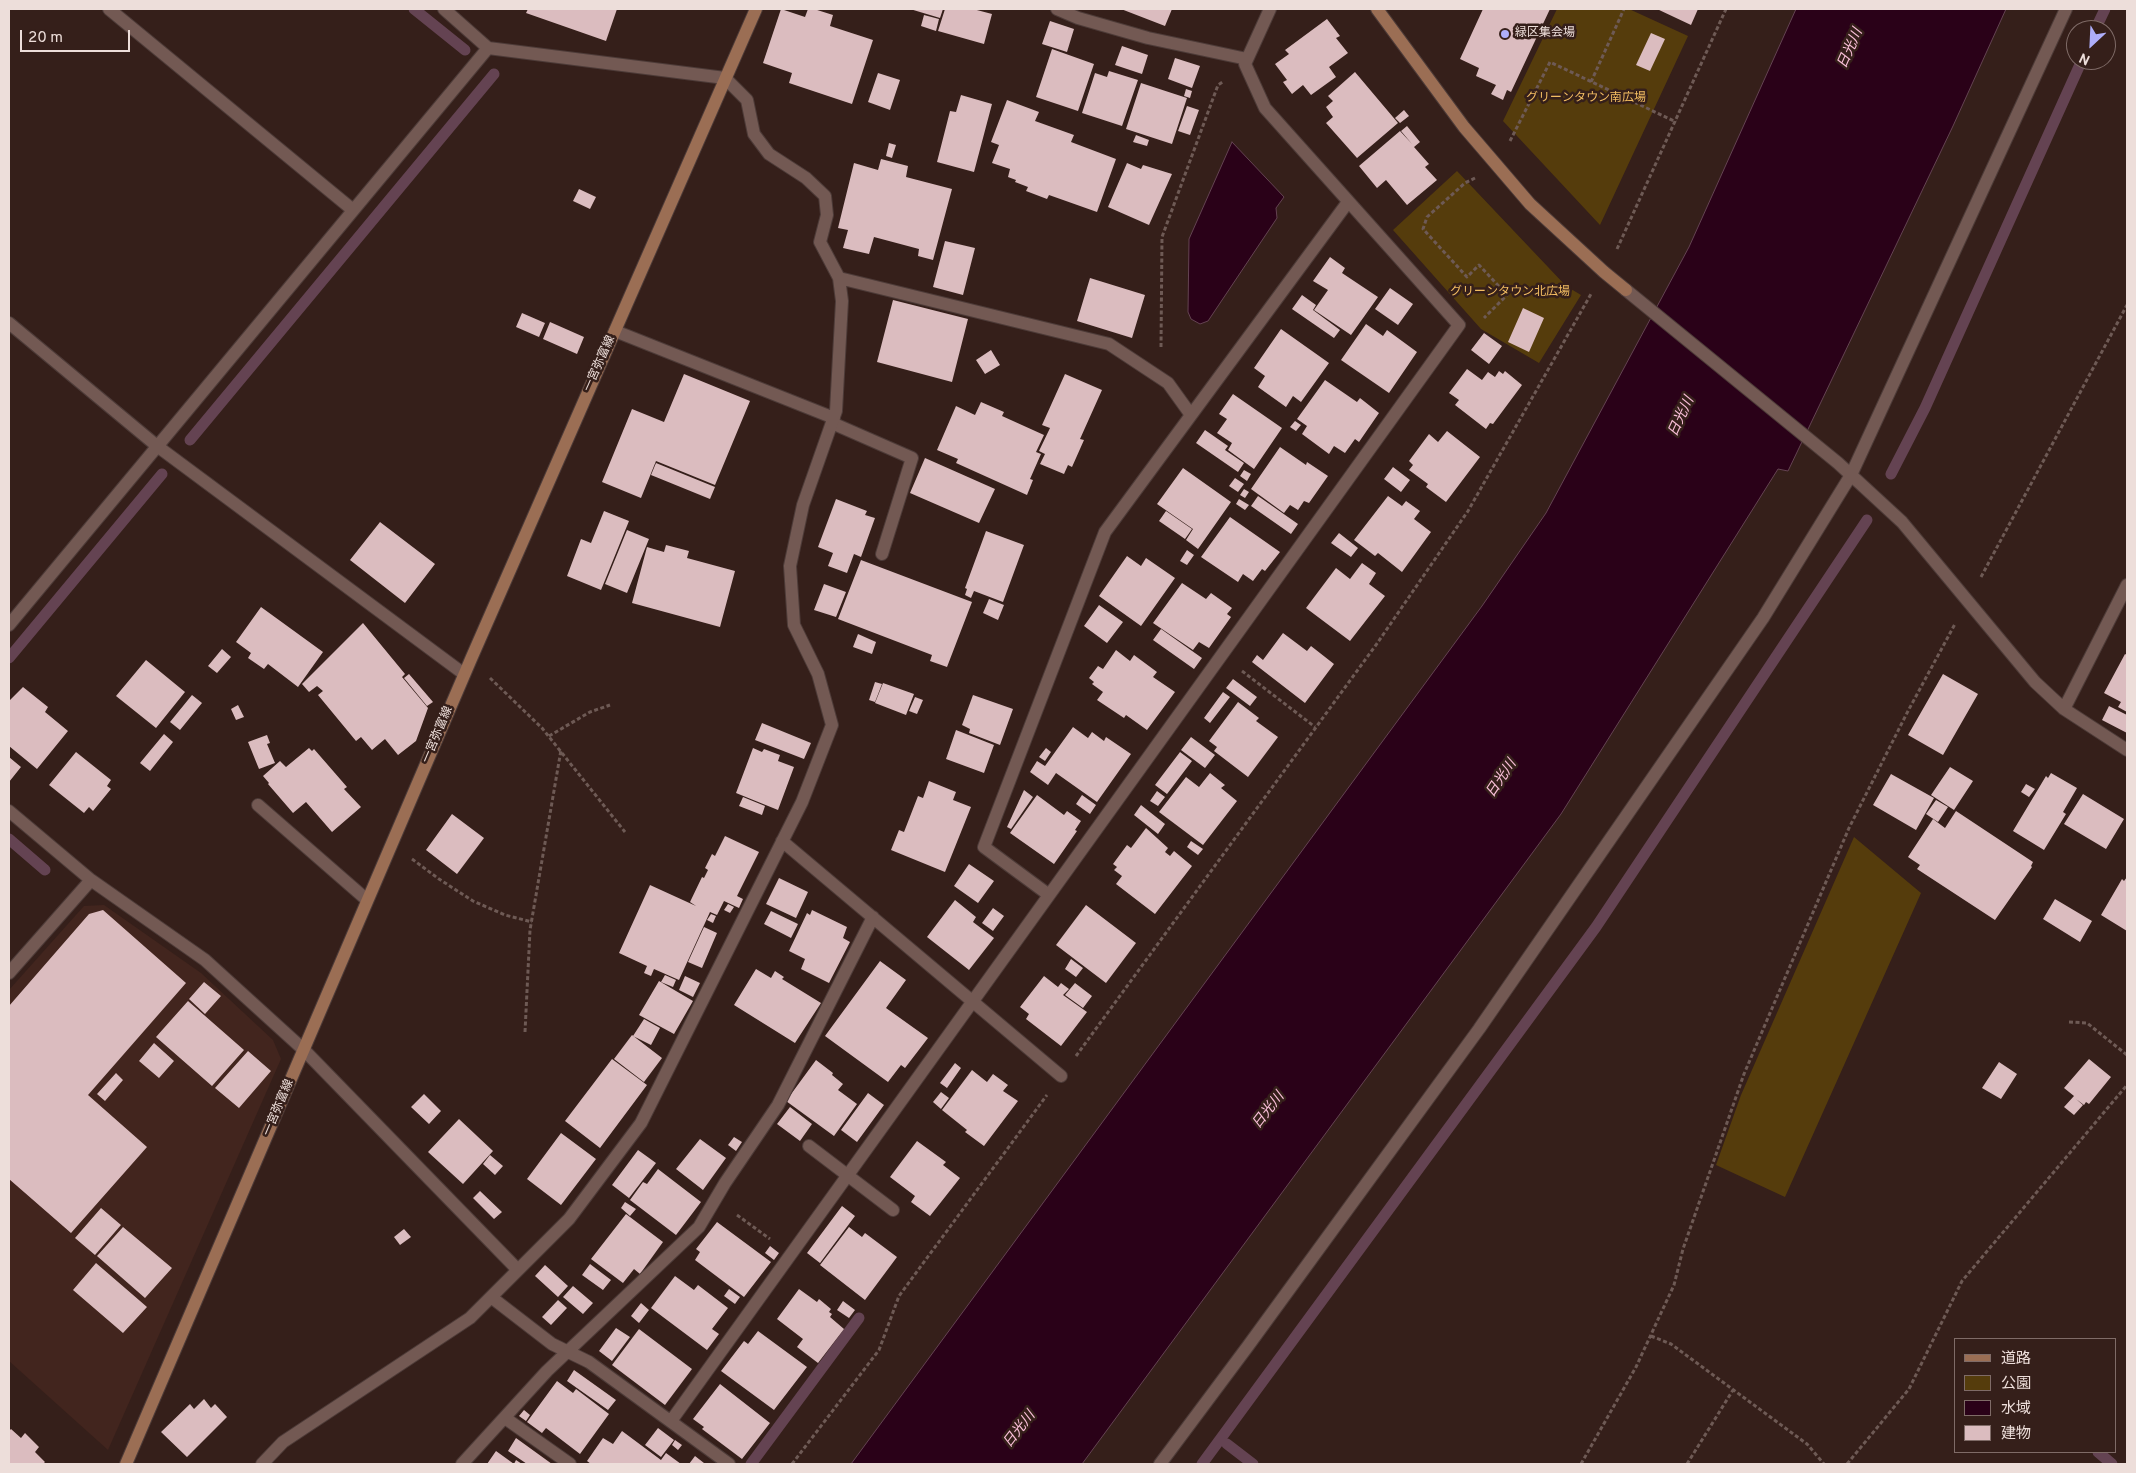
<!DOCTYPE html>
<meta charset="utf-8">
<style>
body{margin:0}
#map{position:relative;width:2136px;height:1473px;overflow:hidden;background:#351f1a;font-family:Overpass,"Noto Sans JP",sans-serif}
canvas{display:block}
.frame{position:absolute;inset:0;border:10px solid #eddeda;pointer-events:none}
.legend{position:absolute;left:1954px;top:1338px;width:162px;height:115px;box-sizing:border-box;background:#351f1a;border:1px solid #7f6b67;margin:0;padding:6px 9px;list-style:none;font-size:15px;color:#eddeda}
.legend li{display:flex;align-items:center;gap:10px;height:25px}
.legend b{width:25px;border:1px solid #7f6b67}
.north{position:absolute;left:2066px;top:20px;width:50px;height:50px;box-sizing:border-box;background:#351f1a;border:1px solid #7f6b67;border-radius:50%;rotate:205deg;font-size:14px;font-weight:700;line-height:20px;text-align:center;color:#eddeda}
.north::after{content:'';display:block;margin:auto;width:18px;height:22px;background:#aeaefa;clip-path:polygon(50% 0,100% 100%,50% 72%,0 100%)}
.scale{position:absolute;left:20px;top:30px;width:110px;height:22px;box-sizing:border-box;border:2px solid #eddeda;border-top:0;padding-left:6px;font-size:15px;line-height:18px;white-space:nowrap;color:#eddeda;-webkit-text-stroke:4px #351f1a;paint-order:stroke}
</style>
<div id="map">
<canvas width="2136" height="1473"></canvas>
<div class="frame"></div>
<ul class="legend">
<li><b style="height:6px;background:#9b6e54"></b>道路</li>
<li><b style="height:14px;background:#553c0c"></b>公園</li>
<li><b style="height:14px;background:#2a0118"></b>水域</li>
<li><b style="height:14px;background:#dbbcbf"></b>建物</li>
</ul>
<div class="north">N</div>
<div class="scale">20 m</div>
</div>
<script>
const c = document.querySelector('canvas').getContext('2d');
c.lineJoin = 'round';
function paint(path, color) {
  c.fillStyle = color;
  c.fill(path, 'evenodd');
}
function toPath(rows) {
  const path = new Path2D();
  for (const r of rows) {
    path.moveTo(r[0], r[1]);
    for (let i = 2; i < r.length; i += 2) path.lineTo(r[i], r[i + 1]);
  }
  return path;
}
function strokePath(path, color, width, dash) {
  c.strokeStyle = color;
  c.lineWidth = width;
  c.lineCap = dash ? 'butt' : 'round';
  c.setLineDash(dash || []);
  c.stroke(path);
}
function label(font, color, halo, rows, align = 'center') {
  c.font = font + ' Overpass,"Noto Sans JP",sans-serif';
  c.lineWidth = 5;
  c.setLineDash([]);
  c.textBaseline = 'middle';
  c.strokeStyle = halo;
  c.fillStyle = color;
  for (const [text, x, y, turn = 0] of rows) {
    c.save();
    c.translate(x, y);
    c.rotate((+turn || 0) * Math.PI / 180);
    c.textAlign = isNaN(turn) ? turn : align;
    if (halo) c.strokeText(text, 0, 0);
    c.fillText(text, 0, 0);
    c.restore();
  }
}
const built = toPath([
 [104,905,201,973,273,1040,281,1059,108,1450,9,1361,9,990,84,906]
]);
const green = toPath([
 [1557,9,1629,9,1688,36,1600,225,1503,121],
 [1457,171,1566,286,1581,295,1539,363,1481,329,1393,230],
 [1854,837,1921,893,1785,1197,1716,1165,1741,1095]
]);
const water = toPath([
 [1796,9,2006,9,1953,126,1788,471,1778,469,1561,814,1082,1464,851,1464,1482,606,1546,513,1689,247,1796,9],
 [1232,142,1284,197,1276,208,1277,218,1208,321,1200,324,1191,319,1188,312,1189,239,1232,142]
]);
const stream = toPath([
 [414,9,465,50],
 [2095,30,2105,9],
 [190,440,494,74],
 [1891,474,1925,408,2082,60],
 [9,658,162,474],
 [9,839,45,870],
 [1227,1444,1253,1464],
 [2098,1452,2112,1464],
 [751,1464,859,1318],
 [1202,1464,1596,927,1867,520]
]);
const building = toPath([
 [528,9,617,9,606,41,526,13],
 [781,9,805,17,808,9,814,9,833,15,830,26,873,40,852,104,789,83,792,73,763,63],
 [910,9,943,9,940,18],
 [945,9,973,9,992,14,984,44,938,31],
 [1121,9,1172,9,1165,26],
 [1483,9,1550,9,1511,92,1507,90,1503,100,1491,94,1496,85,1476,76,1479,68,1460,59],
 [1657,9,1698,9,1691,25],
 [924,15,939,19,936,31,921,26],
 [1327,19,1340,36,1336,38,1348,53,1329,67,1336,77,1311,95,1303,85,1292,94,1283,82,1287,80,1275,64,1289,54,1285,50],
 [1050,21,1074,29,1067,52,1042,44],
 [1651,33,1665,39,1650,71,1636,65],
 [1122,46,1148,55,1142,74,1115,65],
 [1052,49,1094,64,1078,111,1036,97],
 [1175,58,1200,66,1192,88,1168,79],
 [1109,71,1138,80,1122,126,1082,113,1095,73,1107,77],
 [1355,72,1398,123,1357,158,1326,123,1333,117,1326,107,1333,101,1328,96],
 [878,73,900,80,890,110,868,102],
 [1141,83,1187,98,1172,144,1126,129],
 [1186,89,1192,91,1190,98,1184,96],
 [961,95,992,104,974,172,937,162,950,111,956,112],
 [1007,100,1039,112,1035,121,1074,135,1071,142,1116,159,1097,212,1049,195,1047,199,1026,191,1028,187,1015,182,1016,180,1008,177,1010,169,992,163,999,145,991,142],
 [1187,106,1199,110,1190,135,1178,131],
 [1404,110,1409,116,1400,123,1395,118],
 [1407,126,1420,142,1414,147,1429,164,1425,167,1437,180,1407,205,1386,180,1377,188,1359,166,1400,131,1412,144,1401,131],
 [1136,135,1149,140,1147,146,1133,142],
 [889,143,896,145,892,158,886,156],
 [881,159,908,166,906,177,952,189,933,260,918,256,919,249,874,237,869,254,843,248,848,230,838,228,854,163,878,170],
 [1127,163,1141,169,1143,165,1172,174,1149,225,1108,207],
 [579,189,596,197,590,209,573,201],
 [945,241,975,248,963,295,933,287],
 [1330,257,1345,268,1342,273,1378,297,1351,335,1314,310,1328,290,1313,281],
 [1090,278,1145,295,1132,338,1077,321],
 [1390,288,1413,304,1398,325,1375,309],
 [1302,295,1316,305,1313,310,1340,330,1334,338,1292,309],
 [893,300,968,319,952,382,877,362],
 [1523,308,1544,318,1529,352,1508,342],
 [522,313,545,323,539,337,516,327],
 [550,322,584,337,577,354,543,339],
 [1366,324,1383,336,1387,330,1417,352,1389,393,1341,360],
 [1281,329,1329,363,1301,402,1293,396,1286,407,1258,387,1265,376,1254,368],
 [1484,333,1502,346,1489,364,1471,350],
 [991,350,1000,365,985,374,976,360],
 [1467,369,1482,380,1488,372,1495,377,1499,371,1503,374,1505,371,1522,385,1493,424,1490,423,1486,429,1455,405,1459,400,1449,393],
 [684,374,750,401,715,485,656,461,641,498,602,482,632,409,664,422],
 [1065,374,1102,390,1080,439,1084,440,1072,467,1068,465,1064,474,1040,464,1045,454,1039,451,1050,428,1042,425],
 [1325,380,1357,402,1360,398,1379,413,1359,442,1355,439,1345,453,1334,446,1329,454,1302,434,1307,426,1297,419],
 [1233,394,1282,428,1254,469,1228,450,1232,443,1217,433,1227,419,1219,414],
 [981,402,1004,412,1002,416,1044,435,1036,452,1041,454,1030,479,1033,480,1027,495,956,463,958,459,937,450,956,406,975,415],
 [1295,421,1301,425,1296,431,1290,427],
 [1205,430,1228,446,1225,450,1244,463,1238,472,1196,443],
 [1447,431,1480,457,1446,502,1426,487,1428,484,1409,470,1413,465,1409,461,1429,434,1438,442],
 [1280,447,1306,465,1307,462,1328,476,1309,503,1304,501,1298,510,1290,505,1284,513,1251,489],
 [925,458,995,489,979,523,910,493],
 [656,463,715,487,710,499,651,475],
 [1393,467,1410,480,1401,492,1384,479],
 [1183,468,1231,502,1198,549,1186,540,1193,529,1157,504],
 [1244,470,1251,474,1247,481,1240,476],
 [1235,478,1244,484,1238,492,1229,486],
 [1244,489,1249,492,1245,498,1240,495],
 [1258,496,1298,524,1291,534,1251,506],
 [1388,496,1402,506,1406,501,1420,511,1414,519,1431,532,1402,572,1378,553,1375,556,1354,540],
 [836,499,867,511,865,515,875,518,861,557,854,554,847,573,828,566,833,553,818,547],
 [1239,499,1249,505,1245,510,1236,504],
 [604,511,629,521,601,590,567,576,581,539,591,543],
 [1166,511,1192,529,1185,539,1159,521],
 [1230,517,1280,552,1265,571,1262,569,1253,581,1243,574,1238,582,1201,557],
 [380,522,435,564,405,603,350,560],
 [627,530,649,539,627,593,605,584],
 [986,531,1024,545,1003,602,974,591,971,598,965,595,967,589,965,588],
 [1339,533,1358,548,1351,557,1331,543],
 [666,545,689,551,687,558,735,571,720,627,632,603,647,547,664,552],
 [1187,550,1194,555,1187,565,1180,561],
 [1127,556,1141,566,1146,558,1175,578,1141,626,1099,596],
 [861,560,972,602,947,667,930,661,932,655,838,619],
 [1362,563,1376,573,1369,584,1385,596,1350,641,1306,608,1336,568,1350,579],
 [1182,583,1206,599,1211,593,1232,608,1227,614,1231,617,1209,648,1199,642,1193,650,1153,623],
 [824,584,846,592,836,617,814,610],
 [989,599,1004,605,998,620,983,613],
 [1099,605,1123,622,1107,643,1084,626],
 [261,607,323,652,298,687,268,664,264,669,248,658,251,653,236,642],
 [363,623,405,674,402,677,428,708,416,741,398,755,385,739,372,750,361,737,356,741,318,695,323,691,317,686,309,692,302,684],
 [1161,629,1202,658,1194,669,1153,640],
 [1283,633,1307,651,1311,646,1334,664,1305,703,1252,662,1257,655,1263,660],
 [858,634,876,642,872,654,853,647],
 [222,649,231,657,217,673,208,666],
 [1116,650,1130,661,1134,655,1157,672,1153,677,1175,692,1147,730,1126,715,1124,718,1097,700,1103,692,1092,684,1094,682,1089,678,1098,666,1103,669],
 [2125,654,2127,655,2127,712,2118,707,2121,702,2104,693],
 [146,660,185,692,156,728,116,696],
 [409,674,433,702,427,706,404,678],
 [1943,674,1978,694,1943,755,1908,735],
 [1233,679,1257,697,1250,706,1226,688],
 [875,682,882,684,875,702,869,700],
 [883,683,914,694,906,715,875,703],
 [23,687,48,707,45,712,68,731,37,769,9,746,9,701],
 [1223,692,1230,697,1210,723,1204,718],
 [192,695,202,703,180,730,170,722],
 [973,695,1013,709,1000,745,969,733,970,729,962,725],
 [915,697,923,700,917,714,909,711],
 [1238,702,1259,718,1256,721,1278,737,1248,777,1214,751,1217,747,1209,741],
 [238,705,244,717,236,720,231,709],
 [2109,706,2127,715,2127,733,2102,720],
 [762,723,811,743,804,759,755,740],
 [1073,727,1088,738,1092,732,1104,741,1106,737,1131,754,1097,802,1056,773,1048,785,1030,772,1037,761,1045,766],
 [956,730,994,745,984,773,946,759],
 [164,734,173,742,150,771,140,763],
 [267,735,270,743,267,744,275,763,259,769,248,742],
 [1191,737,1215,755,1205,768,1181,750],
 [309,748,312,751,314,749,347,787,344,789,361,807,332,832,306,802,293,813,268,784,269,783,263,776,280,761,286,767],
 [753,748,762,752,764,749,780,755,778,761,794,767,778,810,736,793],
 [1046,748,1051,752,1045,761,1039,757],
 [76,752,111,780,107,786,111,789,93,811,89,807,84,813,49,785],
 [1180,752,1192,761,1167,794,1155,785],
 [9,757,21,767,9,782],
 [1950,767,1973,781,1954,810,1931,795],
 [1210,773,1225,785,1221,788,1237,801,1203,845,1159,812,1186,777,1199,787],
 [2051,773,2077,788,2063,812,2066,814,2044,850,2013,831,2046,776,2048,778],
 [1891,774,1934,798,1916,830,1873,805],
 [929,781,956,792,953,800,971,807,945,872,891,850,899,830,904,832,918,796,923,798],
 [2026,784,2035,789,2029,797,2021,792],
 [1024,790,1033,797,1011,829,1007,827],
 [1157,791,1165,797,1158,806,1150,801],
 [2083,794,2124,819,2106,849,2064,824],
 [1037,795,1064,815,1067,811,1081,821,1075,830,1077,831,1054,864,1010,833],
 [1082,795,1096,805,1090,814,1076,804],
 [743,797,765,806,762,815,739,806],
 [1936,800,1948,807,1938,822,1926,814],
 [1141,805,1165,824,1158,834,1134,815],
 [1956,811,2033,862,2031,866,2032,867,1995,920,1917,869,1920,865,1908,857,1933,819,1945,828],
 [452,814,484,838,457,874,426,850],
 [1146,828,1168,848,1165,852,1170,856,1174,851,1192,866,1155,914,1116,884,1122,876,1114,870,1117,867,1113,864,1127,845,1131,848],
 [725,836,759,852,737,896,743,899,739,908,724,901,717,915,710,912,679,980,654,969,651,976,644,973,647,966,619,953,650,885,696,906,690,902,702,877,704,878,708,870,705,868,712,854,715,856],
 [1191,841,1203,849,1198,855,1187,847],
 [969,864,994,881,978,903,954,886],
 [2127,877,2127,931,2101,915,2122,879,2124,881],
 [779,878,808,892,796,918,766,904],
 [2055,899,2092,921,2080,942,2043,919],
 [955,900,976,917,973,922,994,938,969,970,927,937],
 [728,904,734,907,730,913,724,910],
 [1086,905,1136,943,1106,983,1056,945],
 [993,908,1004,916,993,931,982,923],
 [103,910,186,983,88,1095,147,1147,71,1233,9,1179,9,1006,89,914],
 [812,910,847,927,843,938,850,942,829,983,801,969,805,959,789,951,807,913,810,915],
 [771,911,798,924,791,938,764,924],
 [711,914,716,916,713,923,707,920],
 [704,927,717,933,702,968,688,962],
 [1071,959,1083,968,1076,977,1065,969],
 [880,961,906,980,886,1008,928,1038,905,1068,901,1065,888,1082,825,1036],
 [756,969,771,978,775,971,784,977,782,979,821,1003,795,1043,734,1005],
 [665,975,676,980,673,987,661,982],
 [685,976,700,983,693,997,679,990],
 [1044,976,1058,987,1061,983,1069,989,1063,995,1087,1012,1061,1046,1026,1019,1029,1014,1020,1007],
 [659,981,693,1001,674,1034,639,1015],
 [204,982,221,996,205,1014,189,999],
 [1075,983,1092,996,1083,1008,1065,995],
 [188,1001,244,1050,212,1086,156,1037],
 [644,1019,660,1028,651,1045,633,1036],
 [632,1035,662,1058,644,1082,614,1059],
 [154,1043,174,1061,159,1078,139,1061],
 [248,1051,271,1071,239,1108,215,1088],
 [612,1059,647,1085,600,1148,565,1121],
 [2089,1059,2111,1077,2089,1104,2086,1102,2084,1105,2076,1099,2083,1105,2074,1115,2064,1107,2074,1096,2064,1088],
 [816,1060,833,1073,832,1075,843,1084,838,1090,857,1104,834,1136,786,1101],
 [1999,1062,2017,1074,2001,1099,1982,1088],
 [955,1063,961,1068,947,1088,940,1083],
 [972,1070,987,1082,993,1074,1008,1085,1003,1091,1018,1101,984,1146,965,1132,967,1130,942,1110],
 [116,1073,123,1080,105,1101,97,1094],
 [941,1092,949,1098,941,1109,933,1102],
 [868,1093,884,1105,857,1142,841,1130],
 [424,1094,441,1111,429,1124,411,1107],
 [790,1107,812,1124,800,1141,777,1124],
 [459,1119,493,1151,463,1184,428,1152],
 [561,1133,596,1159,561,1205,527,1179],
 [734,1137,742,1142,736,1151,728,1145],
 [700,1139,726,1158,703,1190,676,1169],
 [917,1141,946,1162,943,1165,960,1178,930,1216,911,1202,915,1196,890,1177],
 [638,1150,656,1163,629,1198,612,1185],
 [490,1155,503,1166,495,1175,483,1164],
 [658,1169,701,1202,676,1235,630,1200,643,1182,647,1184],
 [480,1191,502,1212,494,1219,473,1198],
 [625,1202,636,1209,630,1216,621,1208],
 [842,1206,855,1216,820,1263,807,1253],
 [101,1208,121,1225,95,1255,75,1238],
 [626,1214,663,1242,640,1274,634,1269,623,1283,591,1259],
 [717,1222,771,1262,744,1297,695,1260,700,1252,696,1249],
 [123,1227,172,1268,145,1298,97,1256],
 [849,1227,862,1237,865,1233,897,1257,865,1300,820,1265],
 [404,1229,411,1237,400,1245,394,1237],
 [770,1246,779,1253,774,1260,765,1253],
 [96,1263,147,1307,123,1333,73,1290],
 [590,1264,611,1280,603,1290,582,1275],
 [545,1265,568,1286,558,1297,535,1276],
 [675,1276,694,1290,698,1285,728,1308,712,1329,719,1334,707,1350,651,1308],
 [573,1286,593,1303,583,1314,563,1297],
 [729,1289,740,1297,735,1304,724,1296],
 [799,1289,817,1302,819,1299,831,1309,829,1312,832,1314,830,1317,844,1329,818,1363,797,1347,803,1339,777,1319],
 [558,1300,567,1308,551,1325,542,1317],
 [843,1301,855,1310,849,1318,837,1310],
 [641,1303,649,1310,639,1323,631,1316],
 [616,1328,630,1337,612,1361,599,1351],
 [639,1329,692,1369,665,1405,612,1365],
 [758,1331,807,1367,774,1410,721,1371,744,1341,748,1344],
 [574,1370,616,1400,608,1410,567,1381],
 [557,1381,573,1393,576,1389,609,1414,580,1454,546,1428,542,1433,527,1422],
 [720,1384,770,1423,742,1459,702,1429,704,1427,693,1419],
 [204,1399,211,1408,215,1404,227,1417,187,1457,161,1432,190,1404,194,1409],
 [524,1410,530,1415,526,1421,519,1416],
 [658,1428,674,1440,661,1457,645,1445],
 [11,1429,21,1438,25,1433,39,1447,35,1452,45,1462,43,1464,9,1464,9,1431],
 [622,1431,661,1460,666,1453,681,1464,591,1464,587,1461,603,1438,613,1444],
 [516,1438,552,1464,527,1464,508,1451],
 [675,1440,682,1445,678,1450,672,1445],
 [496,1451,514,1464,516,1460,522,1464,487,1464],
 [695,1456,704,1463,703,1464,689,1464]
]);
const path = toPath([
 [1591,82,1624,9],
 [1510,141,1550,62,1676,122],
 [1475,178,1465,183,1427,217,1423,229,1467,277,1479,265,1507,295,1484,318],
 [1617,249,1726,9],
 [1161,347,1162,237,1218,85,1224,81],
 [1981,577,2127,305],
 [1242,671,1315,727],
 [490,678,542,728,625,832],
 [549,736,590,712,610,705],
 [412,859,439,879,473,901,505,915,532,922],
 [2069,1022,2087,1023,2127,1055],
 [525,1032,530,930,561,750],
 [1076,1056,1376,645,1468,511,1591,294],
 [737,1215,770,1239],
 [1651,1336,1671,1344,1807,1444,1824,1464],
 [792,1464,879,1350,899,1296,1047,1095],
 [1581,1464,1636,1367,1674,1285,1683,1249,1744,1074,1849,828,1908,711,1955,624],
 [1687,1464,1733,1390],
 [1847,1464,1909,1389,1962,1281,2127,1085]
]);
const lane = toPath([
 [832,423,912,458,882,554],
 [258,805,367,900],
 [809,1146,893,1210],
 [505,1418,570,1464]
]);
const street = toPath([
 [109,9,353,210],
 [1057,9,1078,18,1148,38,1247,59],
 [839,278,1109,344,1168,383,1191,415],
 [1626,290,1838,463,1902,522,2035,682,2064,709,2127,750],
 [9,323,157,446,464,674],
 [615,331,834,418],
 [9,625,488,48,444,9],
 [2064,709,2127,585],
 [9,811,91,880,205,960,304,1050,518,1270],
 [782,841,1061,1076],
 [1049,895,984,847,1105,532,1348,202],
 [9,973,91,880],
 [491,1297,552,1344,589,1362,729,1464],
 [671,1421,1459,325,1265,108,1245,64,1270,9],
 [262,1464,283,1442,470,1318,569,1219,641,1123,802,802,832,725,818,674,794,625,790,566,803,505,836,411,842,301,839,278,820,242,827,215,825,196,806,178,769,154,754,134,747,100,725,78,488,48],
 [462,1464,547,1371,699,1227,725,1183,778,1105,873,917],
 [1160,1464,1248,1346,1479,1029,1763,618,1851,475,2066,9]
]);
const secondary = toPath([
 [1377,9,1464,127,1530,204,1604,272,1626,290],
 [126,1464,471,659,756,9]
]);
const markers = [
 [1505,34,5,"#aeaefa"]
];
const poiNames = [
 ["緑区集会場",1515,34]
];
const parkNames = [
 ["グリーンタウン南広場",1586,99],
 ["グリーンタウン北広場",1510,293]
];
const streetNames = [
 ["一宮弥富線",600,364,-66],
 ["一宮弥富線",438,735,-67],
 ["一宮弥富線",279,1108,-67]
];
const waterNames = [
 ["日光川",1851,49,-66],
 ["日光川",1682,417,-65],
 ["日光川",1502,779,-56],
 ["日光川",1269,1111,-52],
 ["日光川",1020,1430,-52]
];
paint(built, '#42251e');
paint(green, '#553c0c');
paint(water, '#2a0118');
strokePath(water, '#644352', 1);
strokePath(stream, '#644352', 11);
paint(building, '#dbbcbf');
strokePath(lane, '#4d3b38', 14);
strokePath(street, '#4d3b38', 14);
strokePath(secondary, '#4d3b38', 14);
strokePath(path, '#6e5a55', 3, [4, 2.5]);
strokePath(lane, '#735953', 12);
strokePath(street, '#735953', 12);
strokePath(secondary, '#9b6e54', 12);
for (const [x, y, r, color] of markers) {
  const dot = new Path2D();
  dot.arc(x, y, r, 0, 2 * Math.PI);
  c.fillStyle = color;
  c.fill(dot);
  strokePath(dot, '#351f1a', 2);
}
label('12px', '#eddeda', '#351f1a', poiNames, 'left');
label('12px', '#f3bd62', '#351f1a', parkNames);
label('12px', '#eddeda', '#351f1a', streetNames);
label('italic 14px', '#fbc0da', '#351f1a', waterNames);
</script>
